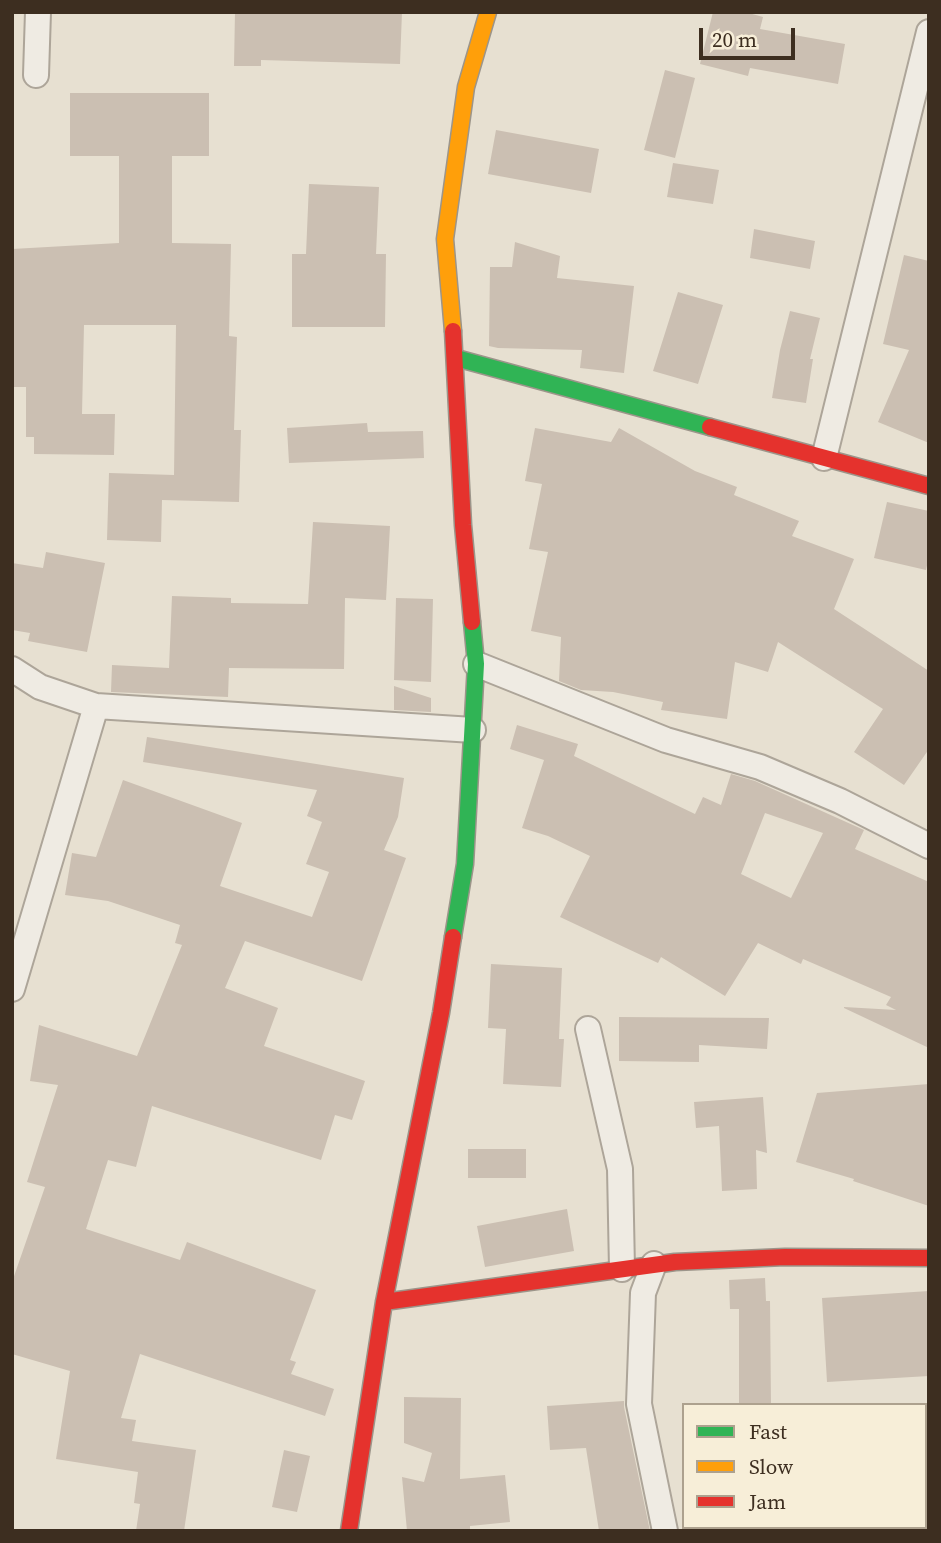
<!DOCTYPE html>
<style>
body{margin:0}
#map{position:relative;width:941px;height:1543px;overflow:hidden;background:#e7e0d1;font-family:"Source Serif 4",serif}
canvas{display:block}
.frame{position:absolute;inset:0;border:14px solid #3d2e20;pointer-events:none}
.legend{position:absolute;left:682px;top:1403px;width:245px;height:126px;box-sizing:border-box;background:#f7eed8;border:2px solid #ada18e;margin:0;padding:9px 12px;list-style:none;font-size:21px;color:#3d2e20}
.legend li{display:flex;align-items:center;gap:14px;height:35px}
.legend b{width:35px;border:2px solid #ada18e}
.scale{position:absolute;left:699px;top:28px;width:96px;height:32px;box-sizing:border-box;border:4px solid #3d2e20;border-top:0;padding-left:9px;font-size:21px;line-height:24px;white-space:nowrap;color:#3d2e20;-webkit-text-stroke:5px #f7eed8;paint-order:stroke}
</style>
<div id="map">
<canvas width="941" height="1543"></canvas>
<div class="frame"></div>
<ul class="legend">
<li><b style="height:9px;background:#30b455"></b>Fast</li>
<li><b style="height:9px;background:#ff9f0a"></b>Slow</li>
<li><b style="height:9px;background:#e5322d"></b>Jam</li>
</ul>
<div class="scale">20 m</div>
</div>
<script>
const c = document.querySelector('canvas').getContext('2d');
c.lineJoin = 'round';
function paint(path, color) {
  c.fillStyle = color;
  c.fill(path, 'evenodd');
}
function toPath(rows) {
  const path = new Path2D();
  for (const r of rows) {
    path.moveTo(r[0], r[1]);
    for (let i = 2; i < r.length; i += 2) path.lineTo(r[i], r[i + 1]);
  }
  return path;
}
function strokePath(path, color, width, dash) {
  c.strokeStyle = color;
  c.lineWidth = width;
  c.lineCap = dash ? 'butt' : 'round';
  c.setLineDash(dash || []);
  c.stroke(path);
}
const building = toPath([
 [235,12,402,12,400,64,261,60,261,66,234,66],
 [713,12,745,12,763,17,760,29,845,44,838,84,750,68,748,76,700,64],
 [665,70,695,78,675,158,644,150],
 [70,93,209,93,209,156,172,156,172,243,231,244,229,336,237,337,234,430,241,430,239,502,162,500,161,542,107,540,109,473,174,475,176,325,84,325,82,414,115,414,114,455,34,454,34,437,26,437,26,387,12,387,12,249,119,243,119,156,70,156],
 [496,130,599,149,591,193,488,174],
 [673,163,719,170,713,204,667,197],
 [309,184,379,187,376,254,386,254,385,327,292,327,292,254,306,254],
 [754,229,815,241,810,269,750,258],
 [515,242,560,256,557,278,634,286,624,373,580,368,582,350,498,348,489,346,490,267,512,267],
 [904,255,929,261,929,443,878,422,909,350,883,344],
 [678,292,723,305,698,384,653,371],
 [790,311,820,318,810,359,813,359,806,403,772,398,780,350],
 [367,423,368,432,423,431,424,458,289,463,287,428],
 [535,428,611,442,619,428,695,471,737,487,734,495,799,521,792,536,854,559,834,609,929,671,929,749,904,785,854,752,883,709,778,642,768,672,735,662,727,719,661,710,663,702,613,692,581,690,559,681,561,637,531,631,548,552,529,549,542,484,525,481],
 [887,502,929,511,929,556,926,570,874,558],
 [313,522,390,526,386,600,345,598,344,669,229,668,228,697,111,692,112,665,169,668,172,596,231,598,231,603,308,604],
 [46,552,105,563,87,652,28,641,30,633,12,630,12,563,43,568],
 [396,598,433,599,431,682,394,680],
 [394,686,431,698,431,712,394,710],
 [517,725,578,744,574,756,695,814,703,797,721,805,731,774,755,781,864,830,855,849,929,882,929,1048,844,1008,844,1007,896,1010,886,1005,891,997,803,959,801,964,758,943,725,996,661,957,658,963,560,917,590,856,548,836,522,828,544,760,510,749],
 [765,813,823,833,791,898,741,874],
 [147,737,404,778,398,817,384,850,406,858,362,981,245,941,225,988,278,1008,264,1046,365,1081,352,1120,335,1115,321,1160,152,1106,136,1167,108,1160,86,1229,180,1260,187,1242,316,1290,290,1360,296,1362,291,1374,334,1389,325,1416,140,1354,121,1418,136,1420,132,1441,196,1450,184,1531,136,1531,140,1504,134,1503,138,1472,56,1459,70,1371,12,1354,12,1282,45,1187,27,1182,58,1085,30,1081,39,1025,137,1056,182,945,175,943,180,925,108,901,65,895,72,853,96,857,123,780,242,823,220,886,312,917,329,872,306,864,322,822,307,816,317,790,143,762],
 [491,964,562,968,559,1039,564,1039,561,1087,503,1084,506,1029,488,1028],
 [619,1017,769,1018,767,1049,699,1045,699,1062,619,1061],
 [929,1084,929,1206,853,1181,854,1179,796,1162,817,1093],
 [763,1097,767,1153,756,1150,757,1189,722,1191,719,1126,696,1128,694,1102],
 [468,1149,526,1149,526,1178,468,1178],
 [567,1209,574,1251,485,1267,477,1226],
 [765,1278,766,1301,770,1301,771,1405,739,1405,739,1309,730,1309,729,1280],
 [929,1291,929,1376,827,1382,822,1298],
 [404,1397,461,1398,460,1479,505,1475,510,1522,470,1526,470,1531,407,1531,402,1477,424,1482,432,1453,404,1443],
 [624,1401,624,1407,650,1531,599,1531,586,1448,550,1450,547,1406],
 [284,1450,310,1456,297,1512,272,1507]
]);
const street = toPath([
 [36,75,38,12],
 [824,458,929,32],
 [476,664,666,740,760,767,840,801,929,846],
 [12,669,40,687,96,706,473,730],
 [12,989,96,706],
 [588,1029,620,1169,622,1269],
 [654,1264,643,1293,639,1404,665,1531]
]);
const fast = toPath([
 [456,358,710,427],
 [453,937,465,864,476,664,472,622]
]);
const slow = toPath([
 [453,331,445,239,466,87,488,12]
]);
const jam = toPath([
 [453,331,463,525,472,622],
 [710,427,929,486],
 [384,1302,675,1262,785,1257,929,1258],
 [349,1531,384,1302,441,1013,453,937]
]);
paint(building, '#cbbfb2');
strokePath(street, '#ada599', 28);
strokePath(fast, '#9c958a', 19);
strokePath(slow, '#9c958a', 19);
strokePath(jam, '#9c958a', 19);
strokePath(street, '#efebe3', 24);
strokePath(fast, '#30b455', 16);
strokePath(slow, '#ff9f0a', 16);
strokePath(jam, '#e5322d', 16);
</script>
